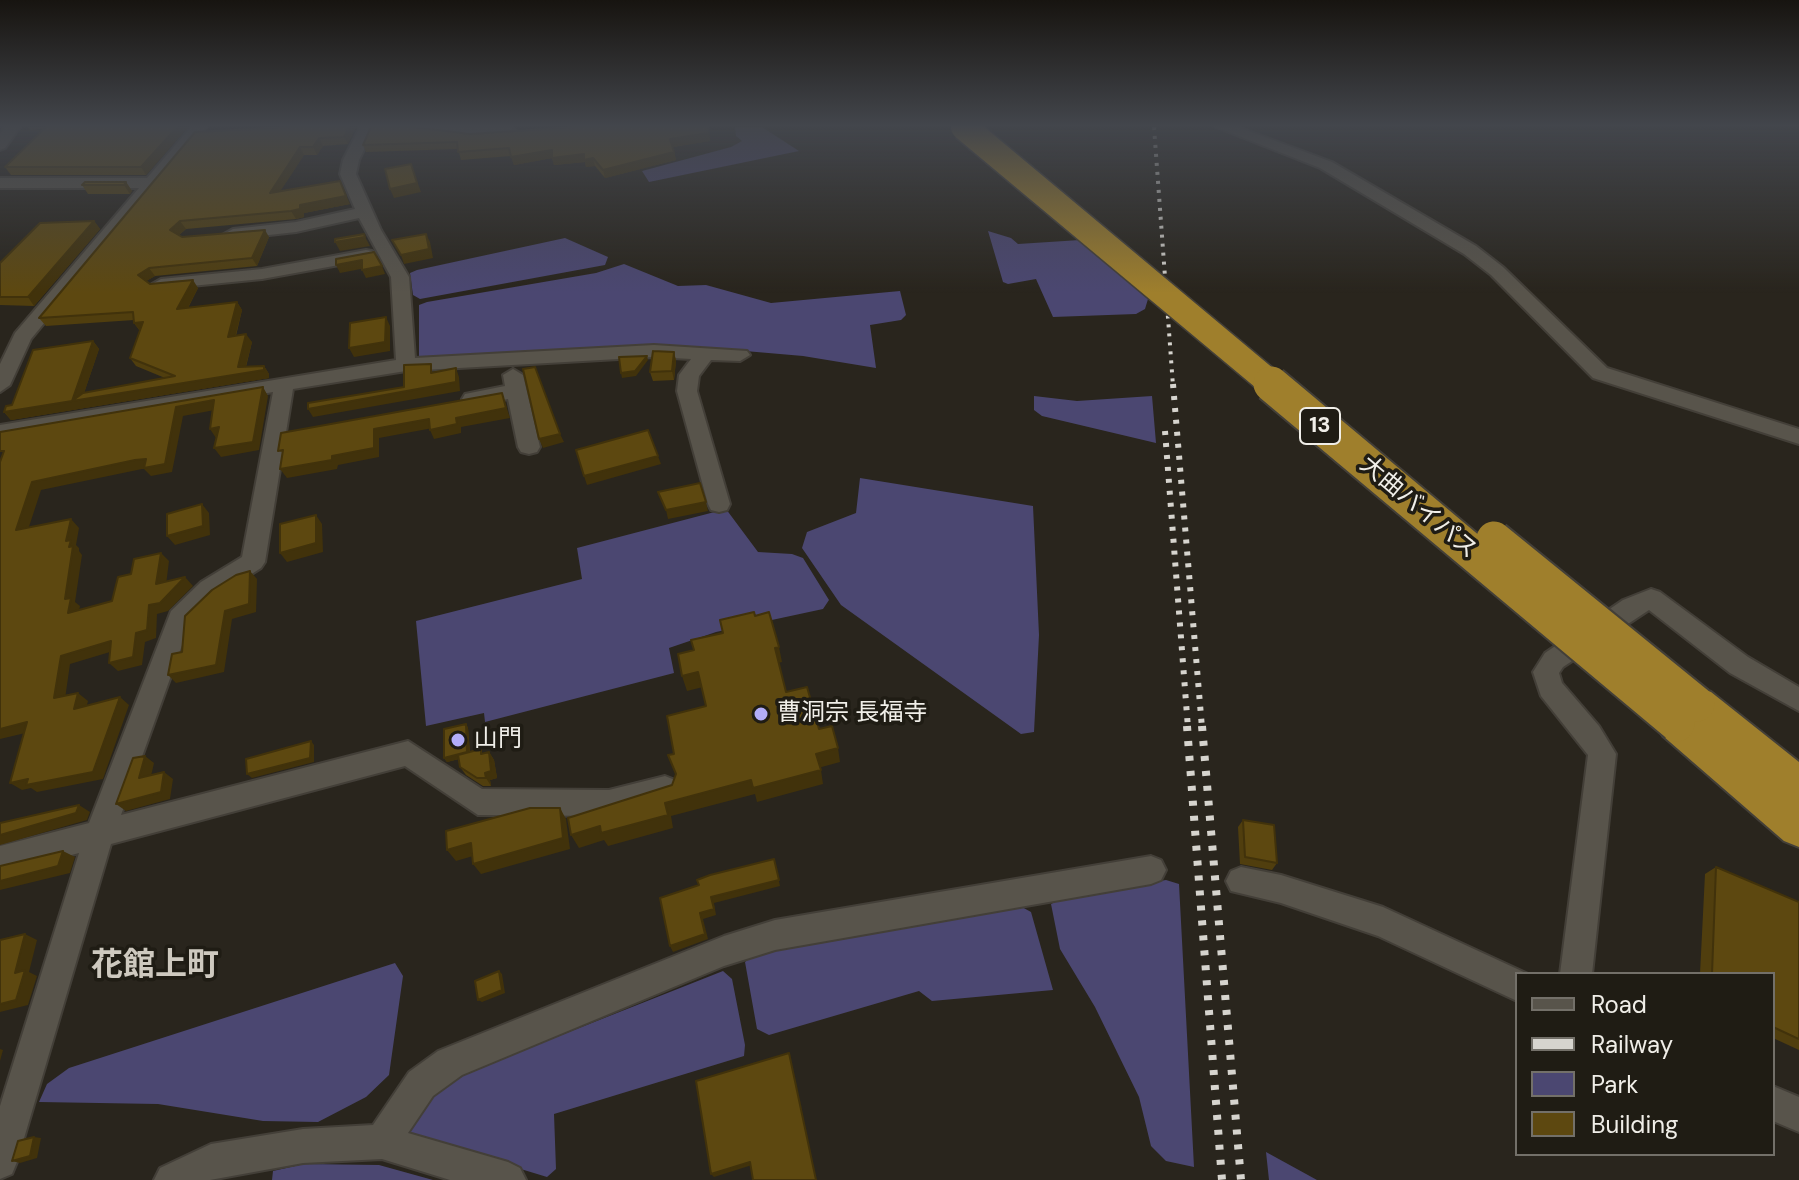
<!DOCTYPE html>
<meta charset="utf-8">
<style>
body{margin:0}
#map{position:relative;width:1799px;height:1180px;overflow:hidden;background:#29251d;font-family:"DM Sans",sans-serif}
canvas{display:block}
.legend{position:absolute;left:1515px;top:972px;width:260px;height:184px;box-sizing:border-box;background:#1f1c14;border:2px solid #737069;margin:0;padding:10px 14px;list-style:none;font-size:24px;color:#f0eee8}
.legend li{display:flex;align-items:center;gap:16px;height:40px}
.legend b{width:40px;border:2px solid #737069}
</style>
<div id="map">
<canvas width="1799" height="1180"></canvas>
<ul class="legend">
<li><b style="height:10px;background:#58544b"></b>Road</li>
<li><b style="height:10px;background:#d6d4ce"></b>Railway</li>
<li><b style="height:22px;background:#4b4771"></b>Park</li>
<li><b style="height:22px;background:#5d4810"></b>Building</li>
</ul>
</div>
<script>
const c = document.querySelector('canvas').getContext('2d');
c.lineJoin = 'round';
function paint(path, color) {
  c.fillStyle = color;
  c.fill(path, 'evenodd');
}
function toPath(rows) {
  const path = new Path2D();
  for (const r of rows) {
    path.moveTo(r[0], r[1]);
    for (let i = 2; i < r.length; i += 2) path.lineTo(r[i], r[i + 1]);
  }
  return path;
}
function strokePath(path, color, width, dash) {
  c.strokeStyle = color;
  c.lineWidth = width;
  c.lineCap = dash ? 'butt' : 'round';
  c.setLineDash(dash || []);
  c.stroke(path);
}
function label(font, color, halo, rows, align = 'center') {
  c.font = font + ' "DM Sans","Noto Sans JP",sans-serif';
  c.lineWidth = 7;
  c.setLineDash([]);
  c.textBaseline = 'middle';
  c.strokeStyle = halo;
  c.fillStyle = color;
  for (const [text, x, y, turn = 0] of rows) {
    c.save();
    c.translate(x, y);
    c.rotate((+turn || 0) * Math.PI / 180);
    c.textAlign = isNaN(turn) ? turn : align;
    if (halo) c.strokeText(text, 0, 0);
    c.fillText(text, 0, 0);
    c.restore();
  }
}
const green = toPath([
 [735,127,762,127,799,151,649,182,642,171,731,147,742,141,736,136],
 [988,231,1011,238,1018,244,1080,240,1148,299,1145,309,1136,314,1053,317,1036,279,1008,284,1003,282],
 [565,238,608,257,605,265,420,299,413,295,410,273,417,270],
 [624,264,678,286,706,285,771,303,900,291,906,315,901,320,870,325,876,368,803,356,745,351,419,357,419,305,427,302,596,273],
 [1034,396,1077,401,1152,396,1156,443,1042,416,1034,410],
 [860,478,1033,506,1039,635,1034,732,1021,734,841,605,802,548,807,532,856,513],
 [726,509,758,552,792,554,803,558,829,600,823,609,716,632,669,648,674,673,485,722,484,713,426,726,416,621,582,579,577,548],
 [1166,880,1179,884,1194,1167,1166,1161,1151,1146,1139,1097,1095,1007,1060,949,1051,904,1065,897],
 [1020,906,1031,912,1053,990,932,1001,919,991,769,1035,757,1029,745,962,756,952],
 [395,963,403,976,389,1075,366,1097,318,1122,263,1121,158,1104,39,1102,47,1084,69,1068],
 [723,971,732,979,745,1045,744,1056,554,1114,556,1169,547,1177,409,1135,410,1118,445,1081],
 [1266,1152,1317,1180,1269,1180],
 [304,1164,379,1165,433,1180,272,1180,273,1171]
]);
const stream = toPath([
 [0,132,3,127]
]);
const minor = toPath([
 [5,127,20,127,5,148,0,150,0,134,5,127],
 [191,127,206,127,31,339,10,385,0,392,0,364,15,333,139,188,0,188,0,178,147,178,191,127],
 [360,127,375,127,359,160,356,174,381,230,409,277,415,358,654,345,747,351,750,355,740,361,711,360,699,376,697,391,730,504,727,510,719,512,711,510,708,504,677,391,679,375,691,359,654,357,406,371,293,389,265,562,261,568,217,596,190,623,121,815,408,741,482,789,609,790,665,776,675,780,679,789,675,798,609,816,478,815,405,766,111,844,17,1162,12,1174,0,1179,0,1106,79,853,0,874,0,846,89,823,171,611,201,582,242,557,273,392,0,439,0,425,396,360,391,277,359,218,296,232,233,239,224,234,233,229,296,222,355,209,340,174,343,160,360,127],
 [408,127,511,128,519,133,511,138,443,138,408,127],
 [1216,127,1238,127,1332,162,1476,246,1503,267,1607,368,1799,429,1799,444,1593,378,1491,275,1464,254,1320,168,1216,127],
 [366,250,372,251,375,255,372,259,262,279,161,289,152,284,161,279,262,269,366,250],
 [513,369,523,375,540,447,537,452,529,454,521,452,518,447,508,399,472,406,462,399,465,394,505,386,503,375,513,369],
 [1651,589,1660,592,1748,657,1799,687,1799,711,1730,673,1649,610,1563,667,1559,673,1562,683,1599,726,1616,754,1592,974,1560,974,1588,755,1541,696,1533,672,1545,653,1623,600,1651,589],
 [1151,856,1161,860,1166,870,1161,880,1151,884,775,950,724,966,462,1075,433,1096,408,1133,508,1162,520,1168,526,1180,450,1180,382,1159,303,1163,210,1180,154,1180,160,1168,211,1144,303,1129,373,1125,409,1072,438,1051,724,936,775,920,1151,856],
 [1241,867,1281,875,1383,907,1528,974,1517,974,1517,1001,1378,936,1281,903,1231,891,1226,881,1231,871,1241,867],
 [1773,1086,1799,1097,1799,1132,1773,1121,1773,1086]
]);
const highway = toPath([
 [1697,687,1711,692,1799,762,1799,847,1784,841,1663,736,1657,724,1663,712,1679,707,1677,704,1683,692,1697,687]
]);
const railFar2 = toPath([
 [1154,127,1173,386]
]);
const railFar1 = toPath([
 [1173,384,1202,728],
 [1165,431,1188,728]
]);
const rail = toPath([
 [1187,726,1222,1180],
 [1202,726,1241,1180]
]);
const highwayBridgeFar1 = toPath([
 [964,127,1274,386]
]);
const highwayBridge = toPath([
 [1271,384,1677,724],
 [1494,539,1697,704]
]);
const wall = toPath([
 [28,127,188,127,146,175,11,175,5,167,44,129,30,130],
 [294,127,356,127,348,144,323,146,317,155,304,155,280,191,350,204,304,213,304,217,296,219,186,229,179,235,182,237,269,237,257,266,155,276,146,281,150,284,198,288,188,308,237,302,242,310,236,336,252,342,246,367,264,366,269,374,269,378,11,420,4,412,93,341,99,349,84,393,165,378,136,366,130,358,140,331,134,323,134,320,46,326,39,318],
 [709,127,710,141,673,147,676,160,605,178,595,166,586,167,585,162,554,165,552,158,514,165,511,156,461,160,458,149,366,152,363,145,470,134],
 [126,182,132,191,130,194,88,194,82,185],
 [94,221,100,229,34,306,0,305,0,263],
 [674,352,676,361,674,380,653,381,650,372],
 [466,724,468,728,470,752,484,753,489,752,494,760,497,778,490,780,491,786,483,786,466,775,460,767,459,759,447,762,444,758],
 [1243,820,1277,863,1272,870,1240,864,1238,827],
 [1716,867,1799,902,1799,1050,1773,1038,1773,974,1700,974,1705,874]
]);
const shadedWall = toPath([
 [177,127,188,127,146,175,141,167],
 [349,127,356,127,348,144,344,137],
 [709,133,710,141,672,147,670,139],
 [319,138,323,146,317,155,313,147],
 [300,147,304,155,274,201,270,193],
 [552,150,584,154,593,158,595,166,586,167,585,162,554,165,552,158,514,165,511,157],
 [674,152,676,160,605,178,603,170],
 [411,164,421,192,394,198,390,189],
 [340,181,350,204,304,213,304,217,296,219,291,211],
 [126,182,132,191,130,194,124,185],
 [94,221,100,229,34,306,28,297],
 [180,221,186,229,175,238,170,230],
 [265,230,269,237,257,266,252,258],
 [426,234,430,242,433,258,404,264,401,255],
 [365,237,370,246,340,251,335,242],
 [362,260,366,268,340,273,336,265],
 [382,266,385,274,366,278,362,270],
 [149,268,155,276,143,283,138,275],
 [193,280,198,288,183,317,177,309],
 [237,302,242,310,233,345,228,337],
 [386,317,390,326,390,351,354,357,349,348],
 [143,322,140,331,134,323],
 [246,334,252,342,244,373,264,366,269,374,269,378,11,420,4,412,93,341,99,349,82,399,238,367],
 [674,352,676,361,674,380,672,371],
 [647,356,648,360,636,376,622,378,621,373],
 [456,368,459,377,460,391,313,417,308,409,456,382],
 [263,387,268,396,259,450,221,457,214,448],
 [502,393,510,418,461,427,461,433,434,439,430,430],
 [214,400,220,409,183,416,172,472,151,476,144,469,142,469,41,490,25,539,16,530,32,482,135,460,176,407],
 [429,419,433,428,379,438,379,457,338,465,337,469,287,478,280,469,332,456,374,429],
 [219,427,216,438,210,429],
 [560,434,564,442,543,448,539,439],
 [658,456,661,464,587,485,584,476],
 [706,502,708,511,668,519,666,510],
 [202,504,209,513,210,535,175,545,167,536],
 [316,515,322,524,323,552,287,562,280,553],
 [71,519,79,528,76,545,79,548,79,551,82,555,75,602,80,606,77,621,68,613,65,599,66,541],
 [161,553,169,561,165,593,156,584],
 [250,571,257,579,256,612,232,619,224,672,176,683,168,675,225,611],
 [185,577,193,586,168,611,157,614,156,638,145,642,142,665,118,671,109,663,136,633,149,605],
 [111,641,120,649,70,664,64,706,54,698,61,656],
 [779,647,782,662,778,663,775,648],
 [698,672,703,687,687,691,682,676],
 [78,693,88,701,84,716,74,709],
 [120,697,129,705,103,779,37,792,31,788,22,790,10,783,28,779],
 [27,722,38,730,0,739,0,729],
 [466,724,468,728,470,756,447,762,444,758],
 [311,741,314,745,314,762,252,778,247,774],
 [838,748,840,762,818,768,816,754],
 [489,752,494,760,497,778,490,780,491,786,486,778,485,773],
 [145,756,154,763,149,785,139,778],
 [821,770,823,784,757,802,755,794,671,816,673,828,608,846,604,840,579,848,571,835,665,803,751,780],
 [164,772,173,779,170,799,126,811,116,804],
 [79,805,90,812,87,820,0,845,0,835],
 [560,808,566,819,570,849,481,874,473,864],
 [471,843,480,854,456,861,447,850],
 [63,851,75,857,70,873,0,890,0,881],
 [774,859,780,886,714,903,716,915,703,919,708,939,673,952,670,946,711,897],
 [25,934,37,940,29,972,37,976,28,1005,0,1012,0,1004,15,973],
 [499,971,502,974,505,993,482,1002,478,1000],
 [0,1049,3,1050,0,1061],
 [34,1137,41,1138,37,1158,20,1163,12,1161],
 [750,1162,752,1165,714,1177,711,1174]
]);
const building = toPath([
 [46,127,177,127,141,167,5,167,46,127],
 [294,127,349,127,344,137,319,138,313,147,300,147,270,193,340,181,346,196,300,205,300,209,291,211,180,221,170,230,182,237,265,230,252,258,149,268,138,275,150,284,193,280,177,309,237,302,228,337,246,334,238,367,264,366,264,370,4,412,6,406,12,405,33,350,93,341,72,401,83,393,175,376,130,358,143,322,134,323,133,312,39,318,195,132,294,127],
 [371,127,413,127,470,134,577,127,708,127,709,133,670,139,674,152,603,170,593,158,584,160,584,154,552,158,552,150,511,157,509,148,458,152,457,142,363,145,371,127],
 [411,164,417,183,390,189,385,169,411,164],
 [85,182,126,182,124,185,82,185,85,182],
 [94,221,28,297,0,297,0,263,40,223,94,221],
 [364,234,365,237,335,242,335,239,364,234],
 [426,234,429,249,401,255,392,240,426,234],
 [374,252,382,266,362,270,362,260,336,265,336,259,374,252],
 [386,317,385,342,349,348,350,323,386,317],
 [653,351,674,352,672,371,650,372,653,351],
 [647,356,635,371,621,373,619,357,647,356],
 [431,364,431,373,456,368,456,382,308,409,308,403,404,387,404,365,431,364],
 [535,367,560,434,539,439,523,369,535,367],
 [263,387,253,442,214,448,219,427,210,429,214,400,176,407,165,464,144,468,146,459,135,460,32,482,16,530,71,519,66,541,71,540,69,547,73,546,65,599,71,598,68,613,112,601,118,577,131,574,134,559,161,553,156,584,185,577,160,603,149,605,147,630,136,633,133,657,109,663,111,641,61,656,54,698,78,693,74,709,120,697,93,772,26,785,28,779,10,783,27,722,0,729,0,462,4,451,0,451,0,432,263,387],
 [502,393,506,408,456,418,457,424,430,430,429,419,374,429,374,448,332,456,332,460,280,469,283,450,278,451,281,433,502,393],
 [648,430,658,456,584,476,576,450,648,430],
 [700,483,706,502,666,510,658,492,700,483],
 [202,504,203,526,167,536,167,514,202,504],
 [316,515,316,543,280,553,280,524,316,515],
 [250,571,249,604,225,611,216,665,168,675,172,654,182,652,185,616,212,590,236,575,250,571],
 [754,612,755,616,769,612,779,647,775,648,786,692,807,687,819,729,832,726,838,748,816,754,821,770,753,788,751,780,665,803,668,815,601,833,600,826,571,835,568,818,672,785,676,774,668,755,674,754,667,716,706,706,698,672,682,676,678,654,694,650,691,640,723,633,720,620,754,612],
 [466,724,467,752,444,758,444,729,466,724],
 [311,741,310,758,247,774,246,759,311,741],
 [481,749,481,754,489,752,491,771,485,773,486,778,477,778,460,767,458,755,481,749],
 [145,756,139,778,164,772,161,792,116,804,133,758,145,756],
 [79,805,76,813,0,835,0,823,79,805],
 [530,808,560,808,563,838,473,864,471,843,447,850,446,831,530,808],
 [1243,820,1274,825,1277,863,1245,857,1243,820],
 [63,851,58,866,0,881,0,866,63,851],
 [774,859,779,880,711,897,714,909,700,913,705,934,670,946,660,898,699,885,697,880,710,875,774,859],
 [1716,867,1799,902,1799,1039,1773,1027,1773,974,1712,974,1716,867],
 [25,934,15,973,25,970,16,1000,0,1004,0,940,25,934],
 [499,971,502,990,478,1000,475,981,499,971],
 [789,1053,816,1180,753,1180,750,1162,711,1174,696,1081,789,1053],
 [34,1137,30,1156,12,1161,18,1141,34,1137]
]);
const markers = [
 [761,714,8,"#b2adf9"],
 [458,740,8,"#b2adf9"]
];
const shields = [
 [1320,426,40]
];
const shieldNames = [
 ["13",1320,426]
];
const streetNames = [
 ["大曲バイパス",1418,508,40]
];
const poiNames = [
 ["曹洞宗 長福寺",777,714],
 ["山門",474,740]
];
const nearNeighbourhoodnames = [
 ["花館上町",155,967]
];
paint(green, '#4b4771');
strokePath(stream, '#110237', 5);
strokePath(minor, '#433f38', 4);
strokePath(highway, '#433f38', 4);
paint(minor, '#58544b');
paint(highway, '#9f7f2c');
strokePath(railFar2, '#d6d4ce', 4, [3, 6]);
strokePath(railFar1, '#d6d4ce', 6, [4, 8]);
strokePath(rail, '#d6d4ce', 8, [5, 10]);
strokePath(highwayBridgeFar1, '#433f38', 29, []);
strokePath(highwayBridge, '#433f38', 39, []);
strokePath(highwayBridgeFar1, '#9f7f2c', 26);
strokePath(highwayBridge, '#9f7f2c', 35);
paint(wall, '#503e0e');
paint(shadedWall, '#41320b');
paint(building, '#5d4810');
strokePath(building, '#41320b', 2);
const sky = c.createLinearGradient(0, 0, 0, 293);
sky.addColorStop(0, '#171410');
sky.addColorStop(0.43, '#43464c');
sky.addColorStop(1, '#43464c00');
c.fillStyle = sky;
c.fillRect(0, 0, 1799, 293);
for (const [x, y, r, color] of markers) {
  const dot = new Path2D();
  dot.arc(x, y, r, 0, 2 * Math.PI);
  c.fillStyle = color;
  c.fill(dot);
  strokePath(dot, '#1f1c14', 3);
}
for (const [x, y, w] of shields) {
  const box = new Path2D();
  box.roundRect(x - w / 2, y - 18, w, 36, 6);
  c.fillStyle = '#1f1c14';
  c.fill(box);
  strokePath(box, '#f0eee8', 2);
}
label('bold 22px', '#f0eee8', null, shieldNames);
label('24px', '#f0eee8', '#1f1c14', streetNames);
label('24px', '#f0eee8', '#1f1c14', poiNames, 'left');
label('bold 32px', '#cec9bf', '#1f1c14', nearNeighbourhoodnames);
</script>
